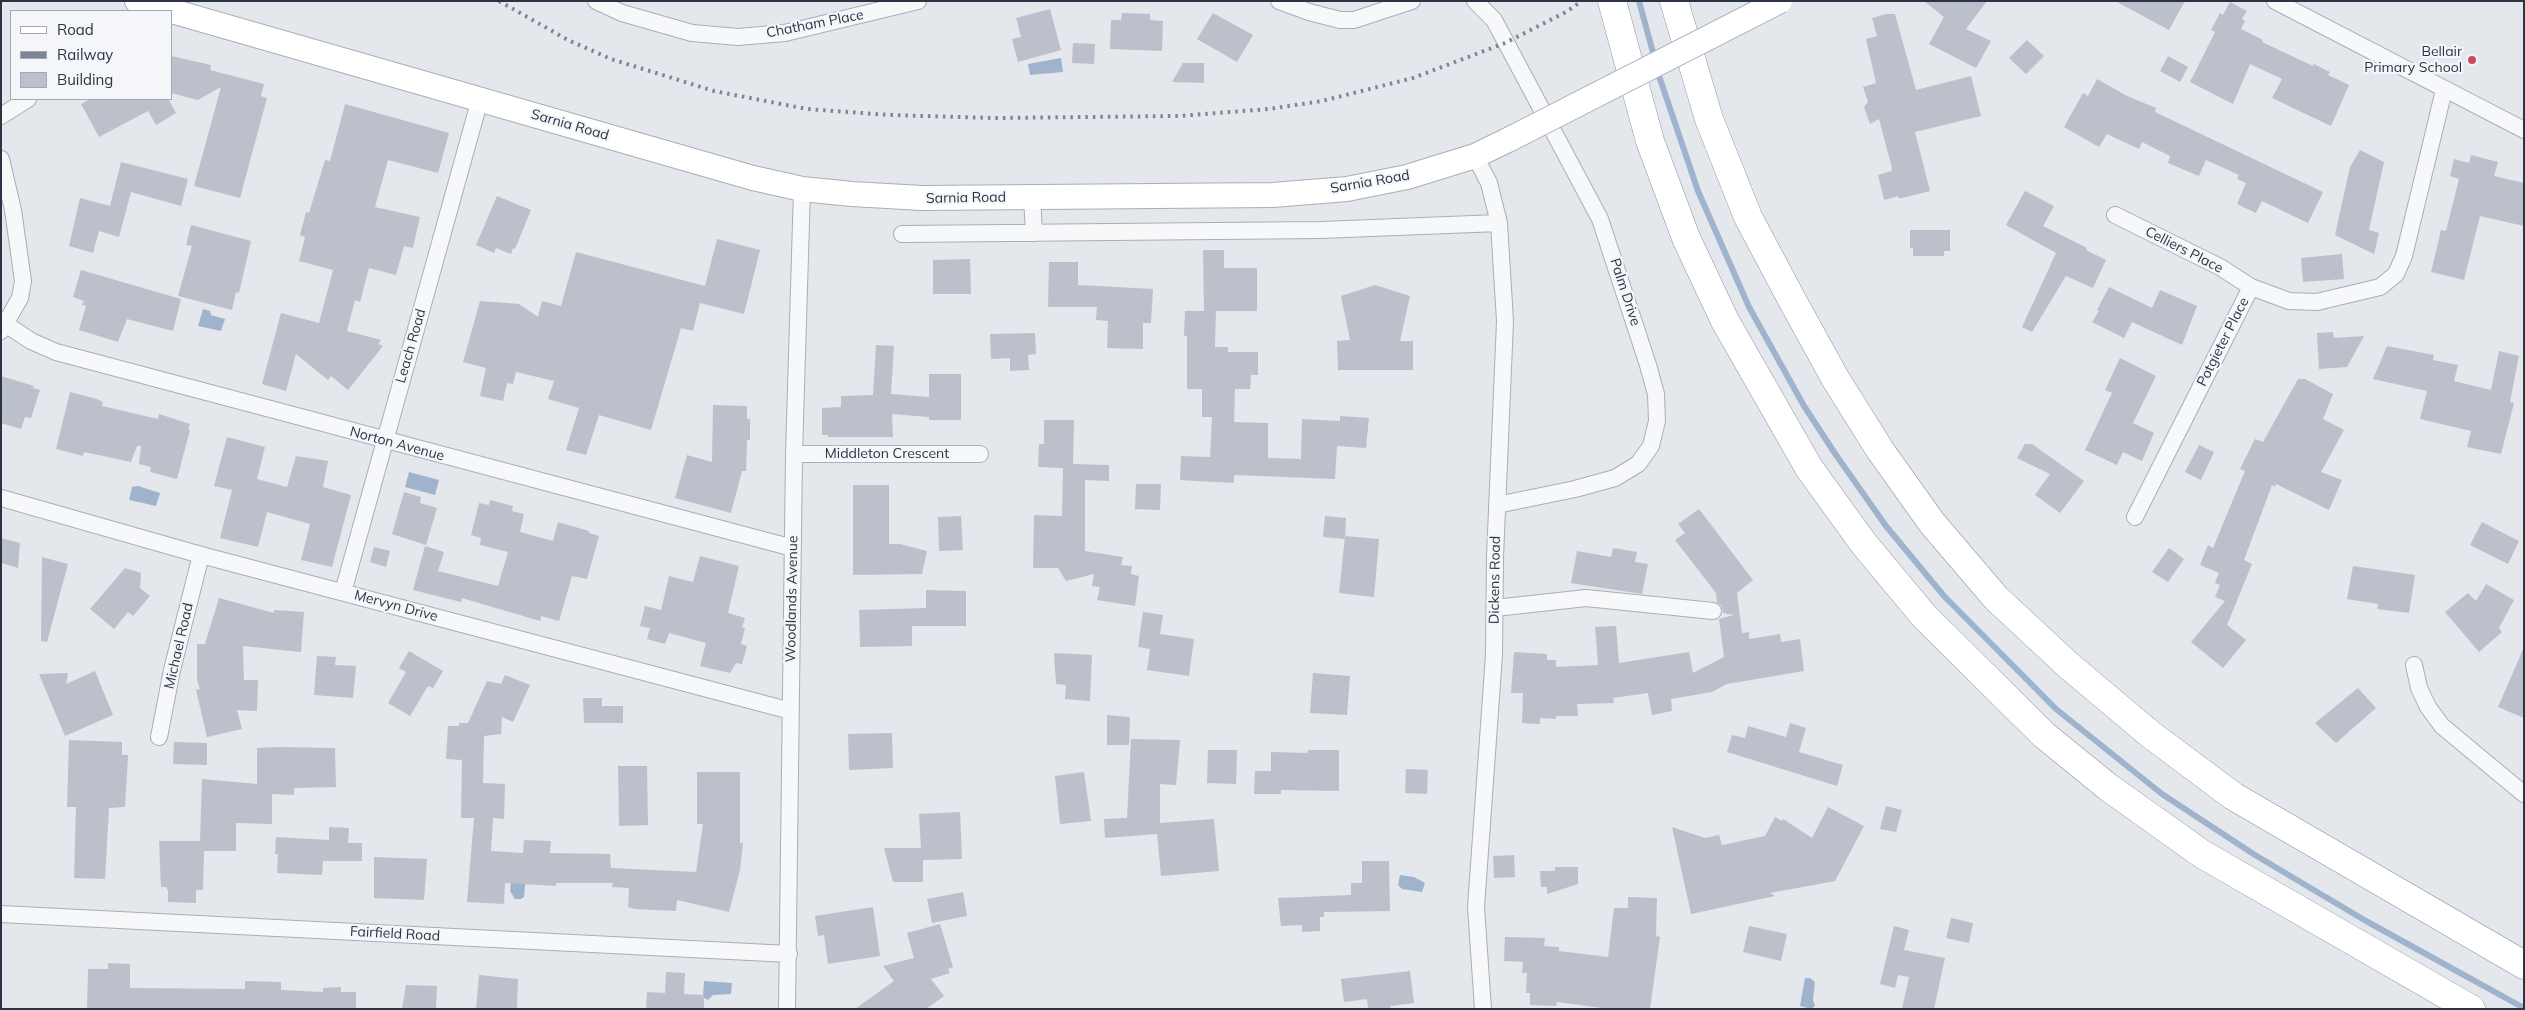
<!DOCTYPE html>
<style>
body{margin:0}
#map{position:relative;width:2525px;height:1010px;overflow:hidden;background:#e4e7ec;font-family:Mulish,sans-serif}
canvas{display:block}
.frame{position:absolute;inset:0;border:2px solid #2b3445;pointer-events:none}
.legend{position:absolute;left:10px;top:10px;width:162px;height:90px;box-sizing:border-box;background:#f4f6f9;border:1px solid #a4a8b1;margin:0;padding:6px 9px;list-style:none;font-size:15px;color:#2b3445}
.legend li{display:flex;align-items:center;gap:10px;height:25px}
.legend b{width:25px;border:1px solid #a4a8b1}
</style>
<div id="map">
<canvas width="2525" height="1010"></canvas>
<div class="frame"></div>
<ul class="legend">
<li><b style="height:6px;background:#fff"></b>Road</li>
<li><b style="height:6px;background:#7d8696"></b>Railway</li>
<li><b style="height:14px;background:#bbc0ca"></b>Building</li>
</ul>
</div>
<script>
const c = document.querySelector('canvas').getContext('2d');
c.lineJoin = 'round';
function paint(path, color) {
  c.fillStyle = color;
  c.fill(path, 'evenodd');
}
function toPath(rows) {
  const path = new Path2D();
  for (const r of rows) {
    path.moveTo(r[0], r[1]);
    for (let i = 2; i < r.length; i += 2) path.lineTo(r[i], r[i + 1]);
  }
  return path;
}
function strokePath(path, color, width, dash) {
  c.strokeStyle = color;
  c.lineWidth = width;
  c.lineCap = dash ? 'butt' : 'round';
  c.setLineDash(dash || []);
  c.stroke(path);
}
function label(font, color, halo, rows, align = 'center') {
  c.font = font + ' Mulish,sans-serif';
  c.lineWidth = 4.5;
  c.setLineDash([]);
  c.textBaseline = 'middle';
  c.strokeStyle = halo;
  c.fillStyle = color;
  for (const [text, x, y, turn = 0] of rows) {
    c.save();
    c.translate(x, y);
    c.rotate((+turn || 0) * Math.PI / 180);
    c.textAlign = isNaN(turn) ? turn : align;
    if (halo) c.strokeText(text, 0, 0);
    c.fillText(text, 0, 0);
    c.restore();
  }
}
const water = toPath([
 [1061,58,1063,72,1030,75,1028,64],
 [203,309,210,311,211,315,225,319,221,331,198,326],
 [409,472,439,480,435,495,405,487],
 [138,486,160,493,156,506,129,500,132,487],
 [1400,875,1414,877,1425,883,1422,892,1402,889,1398,885],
 [526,877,524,897,521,899,515,899,510,891,511,883],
 [1805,978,1810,978,1815,982,1813,1000,1815,1006,1811,1009,1800,1006],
 [704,981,732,983,731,994,713,995,708,1000,703,997]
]);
const stream = toPath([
 [1639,1,1655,60],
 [1657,70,1698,191,1749,307,1804,406,1836,455,1886,526,1944,596,2056,709,2162,794,2255,855,2366,921,2524,1008]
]);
const building = toPath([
 [1924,1,1987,1,1966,29,1991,41,1976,68,1929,44,1944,17],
 [2115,1,2185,1,2169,30],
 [2230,2,2247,11,2242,19,2245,21,2241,29,2263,40,2262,42,2313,66,2314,64,2330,72,2328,75,2349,85,2331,126,2272,98,2282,79,2250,64,2233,104,2190,82,2215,32,2211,30,2220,13,2223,15],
 [1050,9,1061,50,1018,62,1012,39,1021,37,1016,18],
 [1122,13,1150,14,1150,20,1163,21,1162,51,1110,49,1111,20,1121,20],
 [1213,13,1253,35,1237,62,1197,39],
 [1886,14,1895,14,1916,90,1971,76,1981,116,1915,132,1930,191,1902,198,1898,198,1898,196,1884,200,1878,175,1891,171,1892,168,1879,119,1870,124,1864,107,1868,102,1863,87,1876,83,1866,39,1877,36,1872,18],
 [2027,40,2044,56,2026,74,2009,58],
 [1073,43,1095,44,1094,64,1072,63],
 [171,56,211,65,210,70,264,84,261,96,267,98,240,198,194,186,221,87,198,100,171,93],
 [2168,56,2188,67,2180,82,2160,71],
 [1183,63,1204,63,1204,83,1172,82],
 [2097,79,2127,96,2156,108,2155,112,2323,192,2308,223,2262,201,2256,213,2237,204,2246,183,2237,179,2239,175,2206,160,2199,176,2168,163,2170,156,2142,142,2139,149,2107,134,2099,147,2064,127,2083,93,2088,96],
 [90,99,172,99,169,100,176,113,156,125,148,111,99,137,81,104],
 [345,104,449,133,438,173,388,160,375,207,420,217,413,248,404,246,396,275,369,268,360,302,355,300,347,331,381,340,378,344,383,346,348,390,331,376,328,380,296,354,286,391,262,384,281,313,319,323,333,270,299,261,305,237,300,235,306,212,309,213,325,160,330,161],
 [2360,150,2384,162,2369,230,2379,233,2374,254,2335,235,2350,167],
 [2471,155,2498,162,2494,176,2524,183,2524,226,2480,216,2464,280,2431,272,2441,230,2446,231,2459,179,2450,176,2454,159,2469,163],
 [121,162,188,179,181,206,131,192,119,237,99,231,93,253,69,246,80,198,110,206],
 [2025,191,2054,206,2043,226,2087,248,2086,250,2106,260,2093,288,2066,276,2032,332,2022,327,2056,253,2006,225],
 [497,196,531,210,515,249,513,248,511,254,496,248,494,253,476,245],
 [191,225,251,241,239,293,236,292,232,310,178,296,192,246,186,245],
 [1910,230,1950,230,1950,251,1944,251,1944,256,1913,256,1913,248,1910,248],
 [717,239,760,250,744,314,700,303,693,331,681,328,651,430,599,415,586,455,566,450,579,408,548,399,554,381,516,372,513,384,507,383,503,401,480,396,486,368,463,362,480,301,519,304,538,317,542,301,561,306,576,252,705,286],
 [1203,250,1224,250,1224,268,1257,268,1257,311,1204,311],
 [2342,254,2344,279,2303,282,2301,258],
 [970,259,971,294,933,294,933,260],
 [1049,262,1078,262,1078,285,1153,289,1151,323,1143,323,1143,349,1107,348,1108,321,1096,320,1097,307,1048,307],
 [81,270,181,299,173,331,127,319,118,342,79,330,86,306,82,305,84,301,73,297],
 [1375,285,1410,296,1400,341,1413,341,1413,370,1338,370,1337,341,1350,340,1341,296],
 [2109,287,2152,308,2160,290,2197,306,2182,345,2132,322,2124,338,2092,322,2099,311,2097,310],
 [1185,311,1216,311,1215,347,1228,347,1228,352,1258,352,1258,375,1251,375,1250,389,1235,389,1234,422,1268,423,1268,458,1301,459,1302,419,1340,421,1340,416,1369,418,1366,448,1337,446,1335,479,1234,475,1234,483,1180,480,1181,456,1210,457,1212,417,1202,417,1202,389,1187,389,1187,336,1184,336],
 [2333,332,2334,338,2364,336,2347,367,2319,369,2317,333],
 [1035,333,1036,354,1028,355,1029,370,1010,371,1010,358,991,359,990,334],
 [876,345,894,346,891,394,929,397,929,374,961,374,961,420,929,420,929,417,892,414,893,437,828,437,828,435,822,435,822,408,841,407,841,396,873,395],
 [2387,346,2434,355,2433,360,2458,365,2454,381,2491,390,2499,351,2519,356,2510,402,2514,403,2501,454,2467,447,2471,431,2420,419,2427,391,2373,379],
 [2120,358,2156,376,2133,423,2154,433,2142,461,2123,452,2117,465,2085,450,2112,393,2105,390],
 [1,376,34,386,33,388,40,390,31,418,25,417,21,429,1,423],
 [2298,379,2305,379,2333,394,2323,419,2344,430,2321,472,2342,480,2329,510,2276,484,2275,487,2272,485,2244,560,2252,564,2227,625,2246,640,2223,668,2191,642,2225,601,2215,597,2220,585,2215,583,2219,573,2200,565,2208,545,2213,548,2245,471,2240,469,2255,439,2263,442],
 [70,392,97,399,103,402,102,406,158,419,159,414,190,424,188,430,190,430,177,479,150,472,151,467,139,464,141,446,137,446,131,462,84,452,83,456,56,449],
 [713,405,747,406,747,419,750,419,750,440,747,440,746,471,742,471,731,513,675,498,687,455,712,462],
 [1044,420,1074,420,1073,464,1109,465,1109,481,1085,480,1085,551,1123,557,1121,565,1132,566,1131,574,1139,576,1135,606,1097,600,1100,587,1092,586,1094,574,1066,581,1058,568,1033,568,1034,515,1062,516,1063,468,1038,467,1039,444,1044,444],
 [227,437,265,447,257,479,287,487,296,456,328,461,323,487,351,495,332,567,301,560,310,524,267,512,258,547,220,538,232,490,214,486],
 [2025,444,2032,444,2084,481,2060,513,2035,495,2050,474,2017,458],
 [2199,445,2214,452,2201,480,2185,472],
 [1136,484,1161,484,1160,510,1135,509],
 [853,485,889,485,889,544,900,544,927,551,922,574,853,575],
 [404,492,421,497,420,503,437,508,426,545,392,534],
 [490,500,513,506,512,511,524,514,520,532,553,541,558,522,589,531,589,533,599,536,587,579,572,576,559,621,541,616,540,621,462,598,461,602,413,590,425,546,444,552,438,571,498,586,508,552,480,545,481,538,471,535,479,503,489,505],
 [1699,509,1753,580,1737,593,1742,633,1749,632,1749,639,1780,634,1781,642,1800,639,1804,671,1727,684,1712,692,1671,699,1672,711,1652,715,1648,693,1613,698,1614,703,1577,704,1578,716,1556,716,1556,719,1540,718,1540,724,1522,723,1523,693,1511,693,1514,652,1547,654,1547,660,1556,660,1556,667,1598,665,1595,627,1616,626,1619,663,1689,652,1693,673,1724,657,1719,619,1734,615,1723,613,1722,606,1717,602,1716,593,1675,540,1685,533,1678,524],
 [961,516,963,550,939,551,938,517],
 [1325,516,1346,518,1345,539,1323,537],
 [2482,522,2519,541,2508,564,2470,545],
 [1345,536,1379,539,1374,597,1339,593],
 [1,538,20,543,18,568,1,563],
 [374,547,390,551,386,567,370,562],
 [1613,548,1637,552,1635,562,1648,564,1642,594,1571,583,1577,551,1611,557],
 [2169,548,2184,559,2168,582,2152,572],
 [700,556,739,566,728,613,745,618,742,627,745,628,741,644,747,646,742,664,736,663,730,673,700,666,706,643,669,633,665,644,647,639,650,628,640,626,645,606,661,610,669,576,693,582],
 [42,557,68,564,47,642,41,641],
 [2353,566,2415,575,2409,613,2377,609,2378,604,2347,599],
 [125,568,141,573,140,588,150,596,133,616,128,612,114,629,90,609],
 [2486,584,2514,600,2499,628,2502,632,2479,652,2445,612,2468,593,2476,601],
 [926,590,966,591,966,626,912,626,912,646,860,647,859,610,926,608],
 [219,598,274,613,274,610,304,612,301,652,243,646,244,680,258,680,257,711,237,710,242,729,207,737,196,690,200,689,197,680,197,644,205,644],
 [1143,612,1163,615,1160,634,1194,639,1189,676,1147,670,1150,649,1138,647],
 [2524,647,2524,718,2498,707],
 [409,651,443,671,433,688,428,686,410,716,388,703,406,672,399,668],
 [1054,653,1092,655,1090,701,1065,699,1066,685,1056,684],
 [317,656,336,657,335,665,356,666,353,698,314,695],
 [95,671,113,715,65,736,39,674,68,673,66,684],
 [1313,673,1350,676,1347,715,1310,713],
 [505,675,530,685,513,722,502,717,501,734,484,736,483,783,505,784,504,819,493,818,491,851,523,853,524,840,551,841,550,853,610,854,611,868,696,872,703,824,697,824,697,772,740,772,740,843,743,843,740,870,729,912,677,900,676,911,635,909,628,907,629,888,612,887,613,883,556,883,556,886,505,883,504,904,467,902,474,818,461,818,462,760,446,759,448,726,459,726,459,723,468,723,487,681,501,684],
 [2358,688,2376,708,2336,743,2315,723],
 [583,698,602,698,602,706,623,706,623,723,584,723],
 [1107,715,1130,717,1129,745,1107,745],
 [1790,723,1806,728,1799,752,1843,765,1837,786,1727,752,1732,735,1745,738,1748,726,1786,737],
 [892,733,893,768,849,770,848,734],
 [1131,739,1180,740,1176,785,1160,784,1160,823,1214,819,1219,871,1161,876,1157,834,1105,838,1104,819,1127,818],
 [69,740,122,742,122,755,128,755,125,807,109,808,105,879,74,878,76,807,67,807],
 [174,742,207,743,207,765,173,764],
 [279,747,335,748,336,787,294,788,294,795,272,794,272,824,236,823,236,851,204,851,203,890,196,890,196,903,168,902,168,891,166,887,161,887,159,841,200,841,202,779,257,784,257,748],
 [1208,750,1237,750,1236,784,1207,783],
 [1308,750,1339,750,1339,791,1281,790,1281,794,1254,794,1255,771,1271,771,1271,752,1307,753],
 [618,766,647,766,648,825,619,826],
 [1406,769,1428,770,1427,794,1405,793],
 [1084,772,1091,821,1060,824,1055,776],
 [1886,806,1902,810,1896,832,1880,829],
 [1828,807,1864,826,1835,881,1770,893,1775,896,1691,914,1672,827,1705,838,1719,835,1722,845,1765,836,1775,817,1782,821,1783,819,1812,838],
 [960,812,962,859,923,860,923,882,893,882,884,848,921,848,919,814],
 [329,827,349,828,348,843,362,843,362,861,323,861,322,875,277,873,278,854,275,854,276,837,329,840],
 [1514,855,1515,877,1494,878,1493,856],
 [374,857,427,859,424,900,374,898],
 [1362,861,1389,861,1390,911,1324,912,1324,917,1320,917,1320,931,1302,932,1302,925,1281,926,1278,898,1351,895,1351,883,1362,883],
 [1555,867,1578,867,1578,884,1547,894,1547,887,1541,887,1540,871,1555,871],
 [963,892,967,916,932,923,927,899],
 [1628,897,1657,898,1656,936,1660,937,1650,1009,1610,1009,1557,1002,1556,1006,1530,1005,1530,993,1526,993,1527,973,1522,973,1523,962,1504,961,1505,937,1545,938,1544,946,1559,947,1559,951,1608,957,1614,908,1628,908],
 [873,907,880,956,828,964,824,935,818,936,815,916],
 [1951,918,1973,923,1969,943,1946,938],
 [940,924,953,967,948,969,950,973,931,979,944,996,926,1009,855,1009,894,981,883,966,914,958,907,933],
 [1749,926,1787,934,1781,961,1743,952],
 [1894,926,1909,930,1904,950,1945,958,1934,1009,1902,1009,1909,977,1898,975,1895,988,1880,984],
 [108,963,130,964,130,988,245,989,245,981,281,982,281,990,323,992,323,988,341,987,341,992,356,992,356,1009,87,1009,88,969,108,969],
 [1410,971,1414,1003,1390,1006,1391,1009,1368,1009,1367,999,1344,1002,1341,979],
 [666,972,685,973,684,994,704,995,704,1009,646,1009,647,992,665,993],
 [479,975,518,979,517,1009,476,1009],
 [406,985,437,986,436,1009,402,1009]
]);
const minor = toPath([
 [596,1,622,13,692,33,738,37,785,33,918,1],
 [1279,1,1309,12,1340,20,1354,20,1412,1],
 [1475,1,1494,20,1600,219,1648,365,1656,394,1657,421,1651,446,1638,464,1615,478,1575,489,1497,505],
 [2275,1,2524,130],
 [1,116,28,99],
 [1475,156,1489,183,1499,223,1505,321,1495,557,1494,655,1476,907,1483,1009],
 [1,159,13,210,23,281,20,298,1,331],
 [1032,197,1034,233],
 [2115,215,2220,267,2251,287,2289,301,2317,302,2380,287,2396,274,2404,256,2444,90],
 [902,234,1321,230,1499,223],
 [7,325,31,341,56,352,793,548],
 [794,454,980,454],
 [1,498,201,555,791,711],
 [2135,517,2251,287],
 [343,592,480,99],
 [1495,608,1586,598,1713,611],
 [2414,665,2419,688,2428,707,2442,726,2524,794],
 [159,737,172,670,201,555],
 [1,914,789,954],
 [787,1009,794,454,802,189]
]);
const secondary = toPath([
 [137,1,753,178,802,189,852,194,922,198,1273,195,1347,189,1407,177,1475,156,1510,139]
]);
const motorway = toPath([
 [1612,1,1650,141,1686,238,1725,321,1809,468,1864,544,1924,616,2044,735,2108,787,2202,854,2471,1009],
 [1674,1,1709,119,1748,217,1791,298,1835,378,1880,450,1932,523,1996,598,2068,665,2150,734,2233,796,2524,965]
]);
const rail = toPath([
 [499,1,568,40,611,59,714,91,807,109,889,115,994,118,1179,116,1269,109,1322,101,1413,78,1505,43,1566,12,1582,1]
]);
const secondaryBridge = toPath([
 [1510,139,1780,1]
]);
const markers = [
 [2472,60,5,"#d1495b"]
];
const streetNames = [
 ["Chatham Place",815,24,-11],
 ["Sarnia Road",570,125,16],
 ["Sarnia Road",1370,182,-10],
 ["Sarnia Road",966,198,-1],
 ["Celliers Place",2184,250,27],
 ["Palm Drive",1625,292,72],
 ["Potgieter Place",2223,342,-63],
 ["Leach Road",411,346,-74],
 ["Norton Avenue",397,444,15],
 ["Middleton Crescent",887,454],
 ["Dickens Road",1495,580,-89],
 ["Woodlands Avenue",792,599,-89],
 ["Mervyn Drive",396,606,15],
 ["Michael Road",179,646,-77],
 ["Fairfield Road",395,934,3]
];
const poiNames = [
 ["Bellair",2462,52],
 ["Primary School",2462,68]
];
paint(water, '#9fb4cc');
strokePath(stream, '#9fb4cc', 6);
paint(building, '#bbc0ca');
strokePath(minor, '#a9aeb7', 18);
strokePath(secondary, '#a9aeb7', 26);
strokePath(motorway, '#8b94a3', 29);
strokePath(minor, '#f7f8fa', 16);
strokePath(secondary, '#fff', 24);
strokePath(motorway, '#fff', 28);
strokePath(rail, '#7d8696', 4, [2.5, 5]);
strokePath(secondaryBridge, '#a9aeb7', 26, []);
strokePath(secondaryBridge, '#fff', 24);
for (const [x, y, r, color] of markers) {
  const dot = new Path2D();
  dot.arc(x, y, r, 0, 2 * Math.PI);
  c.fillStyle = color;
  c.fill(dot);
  strokePath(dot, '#f4f6f9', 2);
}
label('14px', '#2b3445', '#f4f6f9', streetNames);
label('14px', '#2b3445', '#f4f6f9', poiNames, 'right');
</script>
